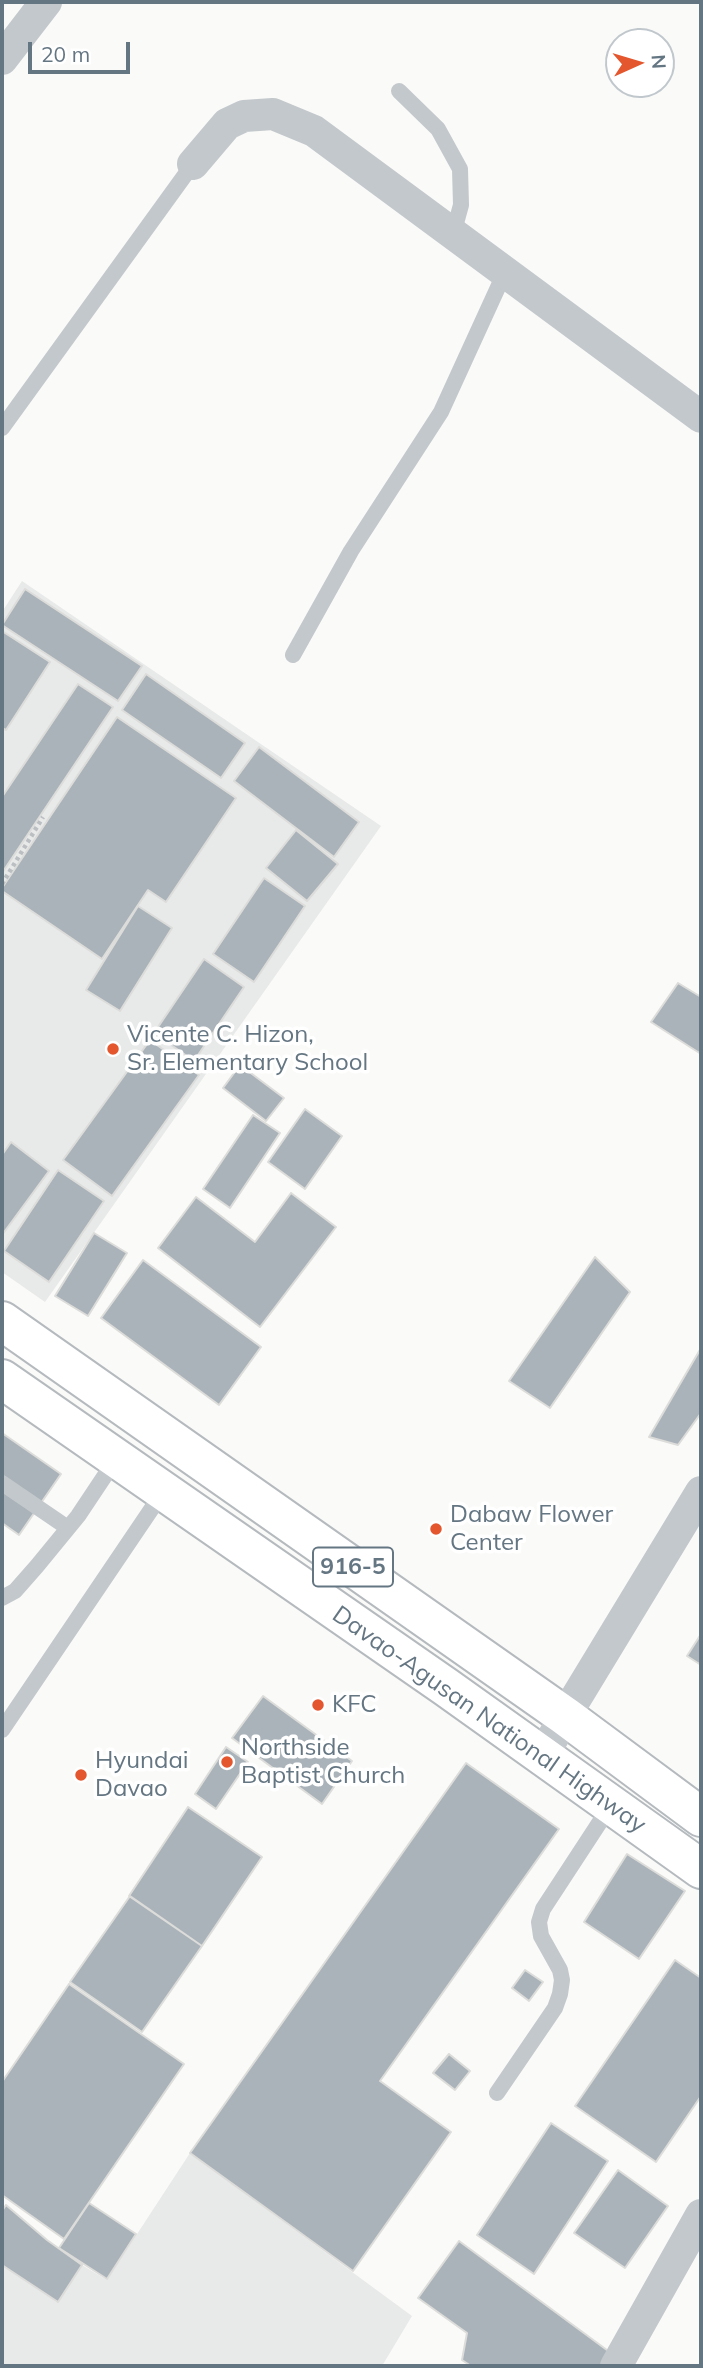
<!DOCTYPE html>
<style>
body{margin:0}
#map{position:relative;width:703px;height:2368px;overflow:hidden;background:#fafaf8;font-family:Mulish,sans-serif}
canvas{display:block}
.frame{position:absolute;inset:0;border:4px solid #657683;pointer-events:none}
.north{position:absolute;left:605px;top:28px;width:70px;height:70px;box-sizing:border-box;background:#fff;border:2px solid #c1c8cd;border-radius:50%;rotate:86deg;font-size:19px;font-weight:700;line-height:28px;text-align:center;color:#657683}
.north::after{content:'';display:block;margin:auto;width:24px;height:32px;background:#e4572e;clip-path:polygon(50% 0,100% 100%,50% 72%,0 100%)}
.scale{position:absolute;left:28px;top:42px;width:102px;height:32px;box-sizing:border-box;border:4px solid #657683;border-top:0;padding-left:9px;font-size:21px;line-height:24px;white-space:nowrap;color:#657683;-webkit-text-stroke:5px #fff;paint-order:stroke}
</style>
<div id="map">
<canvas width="703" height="2368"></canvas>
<div class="frame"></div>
<div class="north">N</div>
<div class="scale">20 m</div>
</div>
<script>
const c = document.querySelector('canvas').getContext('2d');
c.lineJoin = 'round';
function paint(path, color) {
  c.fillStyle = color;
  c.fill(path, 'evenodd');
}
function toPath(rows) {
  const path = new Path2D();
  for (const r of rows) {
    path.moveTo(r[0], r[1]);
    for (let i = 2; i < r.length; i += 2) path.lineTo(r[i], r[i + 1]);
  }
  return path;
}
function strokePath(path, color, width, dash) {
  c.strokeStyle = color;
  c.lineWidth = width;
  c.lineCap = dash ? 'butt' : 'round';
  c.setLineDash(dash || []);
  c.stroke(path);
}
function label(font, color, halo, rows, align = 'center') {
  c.font = font + ' Mulish,sans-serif';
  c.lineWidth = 7;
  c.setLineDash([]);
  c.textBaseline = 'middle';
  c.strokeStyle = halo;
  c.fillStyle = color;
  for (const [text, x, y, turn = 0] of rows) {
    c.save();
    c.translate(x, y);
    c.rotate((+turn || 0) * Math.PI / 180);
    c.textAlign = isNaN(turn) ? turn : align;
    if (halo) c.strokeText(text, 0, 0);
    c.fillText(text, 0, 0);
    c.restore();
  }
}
const built = toPath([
 [22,581,381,826,45,1302,2,1272,2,612],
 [190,2153,412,2316,382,2366,2,2366,2,2265,57,2302,82,2265,107,2280]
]);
const building = toPath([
 [25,589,142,666,118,701,2,625,25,589],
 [2,631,50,662,6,730,2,728,2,631],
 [146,674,245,743,221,778,122,710,146,674],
 [78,684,113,707,2,873,2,797,78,684],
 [117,717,236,798,166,902,148,890,102,959,2,891,2,888,117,717],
 [259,747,359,822,334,857,234,781,259,747],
 [296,830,338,864,307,901,266,868,296,830],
 [264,878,305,906,254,982,213,954,264,878],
 [138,906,172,928,120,1011,86,990,138,906],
 [204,959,244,987,194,1061,154,1033,204,959],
 [678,983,701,997,701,1054,651,1022,678,983],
 [150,1040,199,1075,112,1196,63,1160,150,1040],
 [240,1065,284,1098,266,1121,223,1088,240,1065],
 [305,1109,342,1136,305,1189,268,1162,305,1109],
 [253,1115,280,1133,230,1208,203,1189,253,1115],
 [11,1142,49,1171,2,1235,2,1155,11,1142],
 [58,1170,104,1201,49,1282,4,1251,58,1170],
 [291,1193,336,1227,260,1327,158,1248,196,1197,255,1242,291,1193],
 [94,1233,127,1253,88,1316,55,1296,94,1233],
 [595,1257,630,1292,550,1408,509,1381,595,1257],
 [143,1260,261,1347,219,1405,101,1318,143,1260],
 [701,1348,701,1413,678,1445,649,1437,701,1348],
 [2,1433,61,1474,19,1535,2,1523,2,1433],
 [701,1634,701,1665,687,1656,701,1634],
 [263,1696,352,1761,322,1804,232,1738,263,1696],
 [226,1747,248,1762,216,1809,195,1794,226,1747],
 [466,1763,559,1829,380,2081,451,2132,353,2271,190,2153,466,1763],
 [188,1807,262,1857,202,1946,129,1896,188,1807],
 [627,1854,685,1891,639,1959,584,1922,627,1854],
 [130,1896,202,1946,142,2032,70,1982,130,1896],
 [675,1960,701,1978,701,2096,656,2162,575,2106,675,1960],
 [525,1970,543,1982,529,2001,512,1988,525,1970],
 [69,1984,184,2064,64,2239,2,2195,2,2082,69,1984],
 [449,2054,470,2071,455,2090,433,2073,449,2054],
 [551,2123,608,2161,534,2274,477,2235,551,2123],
 [618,2170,668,2206,625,2268,574,2233,618,2170],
 [89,2203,136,2234,107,2279,59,2248,89,2203],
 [6,2205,47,2240,82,2265,58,2302,2,2265,2,2211,6,2205],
 [459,2241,615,2356,608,2366,471,2366,462,2360,467,2333,418,2298,459,2241]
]);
const path = toPath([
 [2,884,43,817]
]);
const service = toPath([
 [399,91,438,129,460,169,461,205,453,234],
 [2,428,193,164],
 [293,655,351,551,441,412,505,272],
 [2,1483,68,1528],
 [2,1598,15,1591,37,1566,78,1516,116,1459],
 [2,1730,163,1492],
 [497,2093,555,2008,560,1994,562,1980,560,1970,541,1936,539,1922,543,1909,611,1805]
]);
const minor = toPath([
 [2,59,46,2],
 [193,164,227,124,244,116,273,114,314,131,701,417],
 [542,1757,565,1716,701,1492],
 [616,2366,701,2215]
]);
const primary = toPath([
 [2,1321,565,1716,701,1817],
 [2,1379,446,1687,701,1869]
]);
const markers = [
 [113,1049,7,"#e4572e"],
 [436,1529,7,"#e4572e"],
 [318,1705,7,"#e4572e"],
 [227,1762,7,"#e4572e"],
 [81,1775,7,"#e4572e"]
];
const shields = [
 [353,1567,80]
];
const shieldNames = [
 ["916-5",353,1567]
];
const poiNames = [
 ["Vicente C. Hizon,",127,1035],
 ["Sr. Elementary School",127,1063],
 ["Dabaw Flower",450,1515],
 ["Center",450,1543],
 ["KFC",332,1705],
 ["Northside",241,1748],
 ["Baptist Church",241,1776],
 ["Hyundai",95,1761],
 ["Davao",95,1789]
];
const streetNames = [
 ["Davao-Agusan National Highway",489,1720,35]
];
paint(built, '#e8e9e9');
paint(building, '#aab3b9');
strokePath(building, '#dcdcda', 2);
strokePath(primary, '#b5babe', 42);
strokePath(path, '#bbbfc2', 4.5, [3.5, 3.5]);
strokePath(service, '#c3c8cc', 16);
strokePath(minor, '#c3c8cc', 32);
strokePath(primary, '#fff', 38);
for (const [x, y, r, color] of markers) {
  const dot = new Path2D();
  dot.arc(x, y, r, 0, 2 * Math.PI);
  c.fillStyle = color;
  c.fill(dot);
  strokePath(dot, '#fff', 2.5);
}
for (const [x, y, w] of shields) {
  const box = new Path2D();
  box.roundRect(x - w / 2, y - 19.5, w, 39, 5);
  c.fillStyle = '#fff';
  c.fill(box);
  strokePath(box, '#657683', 2);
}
label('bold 23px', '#657683', null, shieldNames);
label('24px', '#657683', '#fff', poiNames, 'left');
label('24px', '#657683', '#fff', streetNames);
</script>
